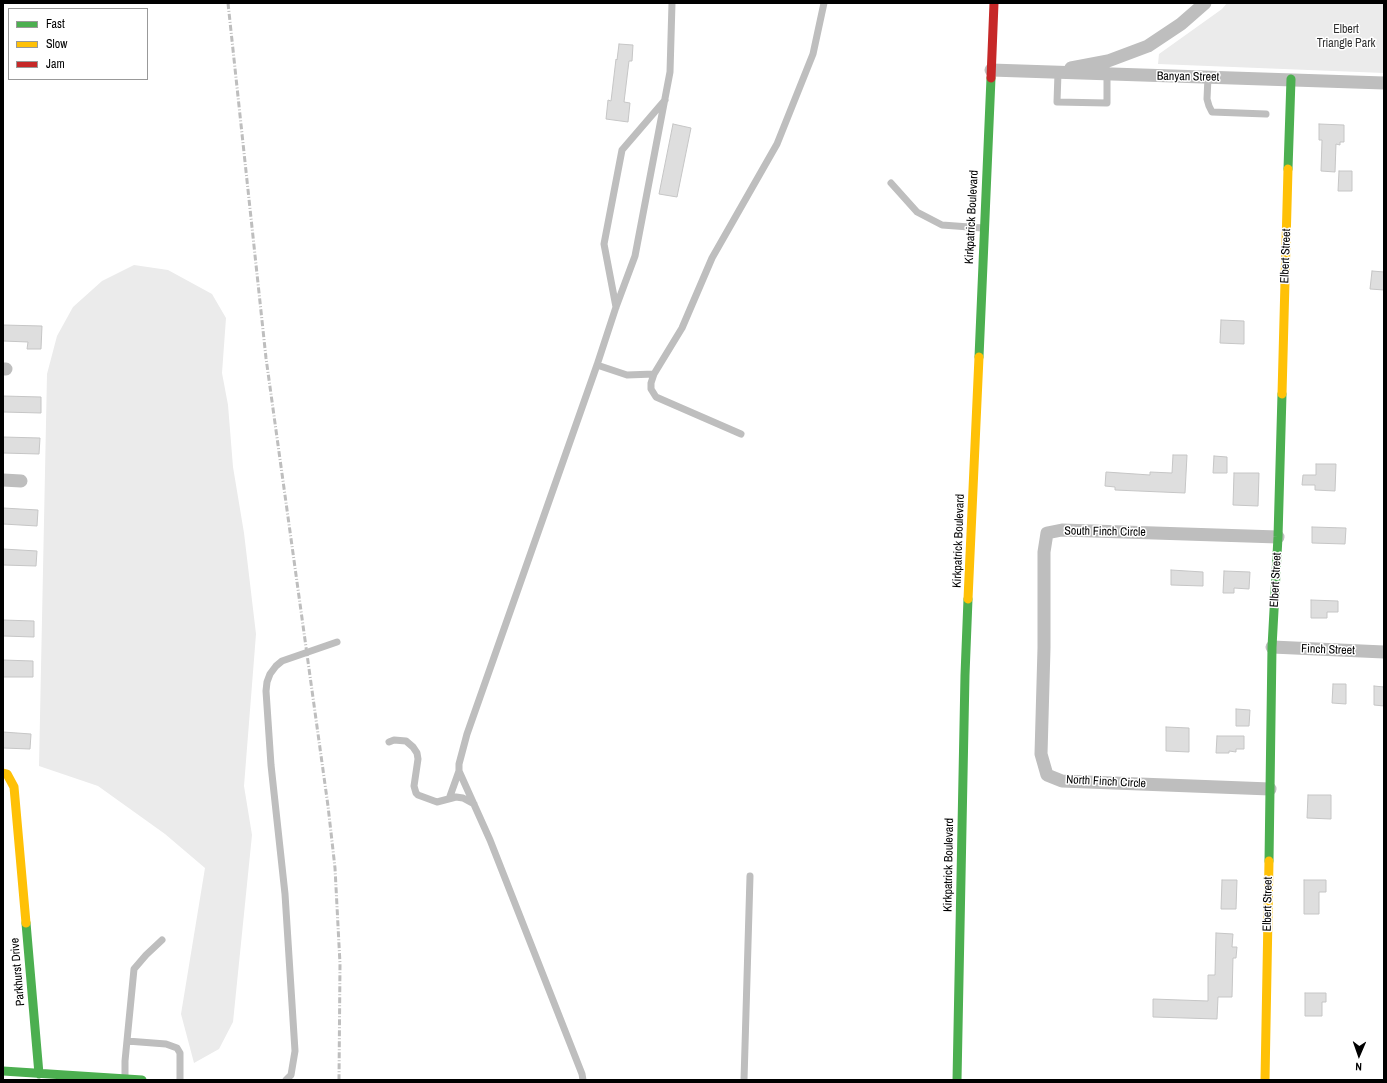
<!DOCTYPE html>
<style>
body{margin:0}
#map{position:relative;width:1387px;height:1083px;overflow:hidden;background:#fff;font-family:"Archivo Narrow",sans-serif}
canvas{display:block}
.frame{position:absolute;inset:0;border:4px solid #000;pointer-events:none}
.legend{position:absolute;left:8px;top:8px;width:140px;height:72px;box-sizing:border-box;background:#fff;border:1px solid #999;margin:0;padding:5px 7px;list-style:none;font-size:12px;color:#000}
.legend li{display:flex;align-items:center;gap:8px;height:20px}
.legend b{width:20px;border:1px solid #999}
.north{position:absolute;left:1339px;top:1035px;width:40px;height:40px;-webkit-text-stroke:3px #fff;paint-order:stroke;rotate:182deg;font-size:11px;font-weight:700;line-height:16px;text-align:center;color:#000}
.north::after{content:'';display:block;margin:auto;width:14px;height:18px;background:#000;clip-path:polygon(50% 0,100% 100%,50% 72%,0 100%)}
</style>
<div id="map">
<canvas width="1387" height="1083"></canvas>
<div class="frame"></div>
<ul class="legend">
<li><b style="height:5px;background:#4caf50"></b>Fast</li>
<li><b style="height:5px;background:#ffc107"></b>Slow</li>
<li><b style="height:5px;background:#c62828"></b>Jam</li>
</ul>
<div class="north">N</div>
</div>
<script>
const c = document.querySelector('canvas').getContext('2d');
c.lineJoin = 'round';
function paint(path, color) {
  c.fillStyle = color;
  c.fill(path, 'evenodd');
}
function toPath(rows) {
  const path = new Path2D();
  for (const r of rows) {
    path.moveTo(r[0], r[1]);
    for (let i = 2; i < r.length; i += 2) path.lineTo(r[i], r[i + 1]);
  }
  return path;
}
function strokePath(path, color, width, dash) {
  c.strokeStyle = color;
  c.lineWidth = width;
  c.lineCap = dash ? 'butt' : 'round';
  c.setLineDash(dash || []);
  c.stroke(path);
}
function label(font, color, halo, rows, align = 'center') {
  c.font = font + ' "Archivo Narrow",sans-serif';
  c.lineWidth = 3;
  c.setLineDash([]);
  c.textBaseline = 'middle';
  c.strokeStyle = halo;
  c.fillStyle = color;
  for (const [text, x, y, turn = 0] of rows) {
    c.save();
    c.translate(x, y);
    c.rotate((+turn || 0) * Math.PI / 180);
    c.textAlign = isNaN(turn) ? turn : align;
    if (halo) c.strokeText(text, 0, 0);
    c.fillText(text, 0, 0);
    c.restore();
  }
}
const green = toPath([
 [1227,3,1384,3,1384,73,1158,64,1159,54,1222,9],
 [134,265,168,270,212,294,226,318,222,373,228,405,233,467,244,533,256,634,244,786,252,835,233,1022,219,1049,194,1063,181,1014,205,868,165,834,98,786,39,766,47,374,57,336,73,307,102,281]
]);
const building = toPath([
 [619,44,633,45,632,61,629,61,624,102,630,103,628,122,606,119,608,100,611,101,616,59,617,60,619,44],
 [673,124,691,128,677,197,659,194,673,124],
 [1319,124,1344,125,1344,142,1340,142,1340,145,1336,144,1335,172,1321,171,1322,140,1319,140,1319,124],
 [1339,171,1352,171,1352,191,1338,191,1339,171],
 [1372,271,1384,272,1384,290,1370,289,1372,271],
 [1221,320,1244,321,1244,344,1220,343,1221,320],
 [3,325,42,326,41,349,27,349,28,342,3,341,3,325],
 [3,396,41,397,41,413,3,412,3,396],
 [3,437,40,438,39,454,3,453,3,437],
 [1173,455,1187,455,1185,493,1115,490,1115,487,1105,486,1106,472,1150,475,1150,472,1172,473,1173,455],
 [1214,456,1227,457,1227,473,1213,473,1214,456],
 [1316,464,1336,464,1335,491,1315,490,1315,485,1302,485,1303,475,1316,475,1316,464],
 [1234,473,1259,473,1258,506,1233,505,1234,473],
 [3,508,38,510,37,526,3,524,3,508],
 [1312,527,1346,528,1345,544,1312,543,1312,527],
 [3,549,37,551,36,566,3,565,3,549],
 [1171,570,1203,572,1203,586,1171,585,1171,570],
 [1224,571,1250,572,1249,589,1234,588,1234,593,1223,593,1224,571],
 [1311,600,1338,601,1338,612,1327,612,1327,618,1311,618,1311,600],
 [3,620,34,621,34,637,3,636,3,620],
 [3,660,33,661,33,677,3,677,3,660],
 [1333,684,1346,684,1346,704,1332,703,1333,684],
 [1374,686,1384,687,1384,706,1374,705,1374,686],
 [1236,709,1250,710,1249,726,1236,726,1236,709],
 [1166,727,1189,728,1189,752,1166,751,1166,727],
 [3,732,31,734,30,749,3,748,3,732],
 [1217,736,1244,736,1244,749,1236,749,1236,752,1229,751,1229,753,1216,753,1217,736],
 [1308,795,1331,795,1331,819,1307,818,1308,795],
 [1222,880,1237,880,1236,909,1221,909,1222,880],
 [1304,880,1326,880,1326,892,1319,892,1319,914,1304,914,1304,880],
 [1216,933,1233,934,1232,947,1237,947,1236,958,1233,958,1232,997,1218,997,1217,1019,1153,1017,1153,999,1208,1001,1208,975,1215,975,1216,933],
 [1305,993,1326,993,1326,1002,1322,1002,1322,1016,1305,1016,1305,993]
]);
const lane = toPath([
 [1058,73,1057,102,1107,103,1107,75],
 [1208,77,1207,99,1209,106,1212,112,1266,114],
 [891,183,917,212,942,225,983,228],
 [616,307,604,244,622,150,665,100],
 [597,365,627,375,654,374,651,383,651,389,656,397,741,434],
 [654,374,682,328,712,258,777,144,813,54,824,3],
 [389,742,394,740,406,741,413,747,417,753,418,759,414,786,416,793,418,795,437,802,456,797,463,798,474,804],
 [449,799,459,771],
 [127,1041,166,1044,177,1048,180,1053,180,1080],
 [125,1079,125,1061,134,969,146,955,162,940],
 [286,1080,291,1075,295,1051,285,894,271,765,266,691,267,682,270,674,276,666,282,661,337,642],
 [583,1080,582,1074,490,840,459,771,459,764,467,734,597,365,616,307,635,256,670,72,672,3],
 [744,1080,750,876]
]);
const street = toPath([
 [1071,68,1108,61,1148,46,1181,24,1205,3],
 [991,70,1384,83],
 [3,369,6,369],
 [3,480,21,481],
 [1272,647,1384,652],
 [1270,789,1062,781,1047,775,1041,754,1044,648,1044,552,1047,533,1062,530,1278,537]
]);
const fast = toPath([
 [1288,169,1291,79],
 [979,357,991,78],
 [1269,861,1272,647,1278,537,1282,394],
 [26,923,39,1074],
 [3,1071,142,1080],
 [957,1080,965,675,968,599]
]);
const slow = toPath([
 [1282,394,1288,169],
 [968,599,979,357],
 [3,773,7,774,14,787,26,923],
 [1265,1080,1269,861]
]);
const jam = toPath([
 [991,78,994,3]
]);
const rail = toPath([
 [228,3,266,358,328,806,335,868,340,964,339,1080]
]);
const parkNames = [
 ["Elbert",1346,30],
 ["Triangle Park",1346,44]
];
const streetNames = [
 ["Banyan Street",1188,77,1],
 ["Kirkpatrick Boulevard",972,217,-87],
 ["Elbert Street",1286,256,-88],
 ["South Finch Circle",1105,532,1],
 ["Kirkpatrick Boulevard",959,541,-88],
 ["Elbert Street",1276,580,-87],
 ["Finch Street",1328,650,2],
 ["North Finch Circle",1106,782,3],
 ["Kirkpatrick Boulevard",949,865,-89],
 ["Elbert Street",1268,904,-89],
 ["Parkhurst Drive",18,972,-95]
];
paint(green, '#ebebeb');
paint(building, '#dedede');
strokePath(building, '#c6c6c6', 1);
strokePath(lane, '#bebebe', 7);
strokePath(street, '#bebebe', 13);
strokePath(fast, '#4caf50', 9);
strokePath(slow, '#ffc107', 9);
strokePath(jam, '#c62828', 9);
strokePath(rail, '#bebebe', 3, [6, 2, 1, 2]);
label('12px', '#313131', '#fff', parkNames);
label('12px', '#000', '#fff', streetNames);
</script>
